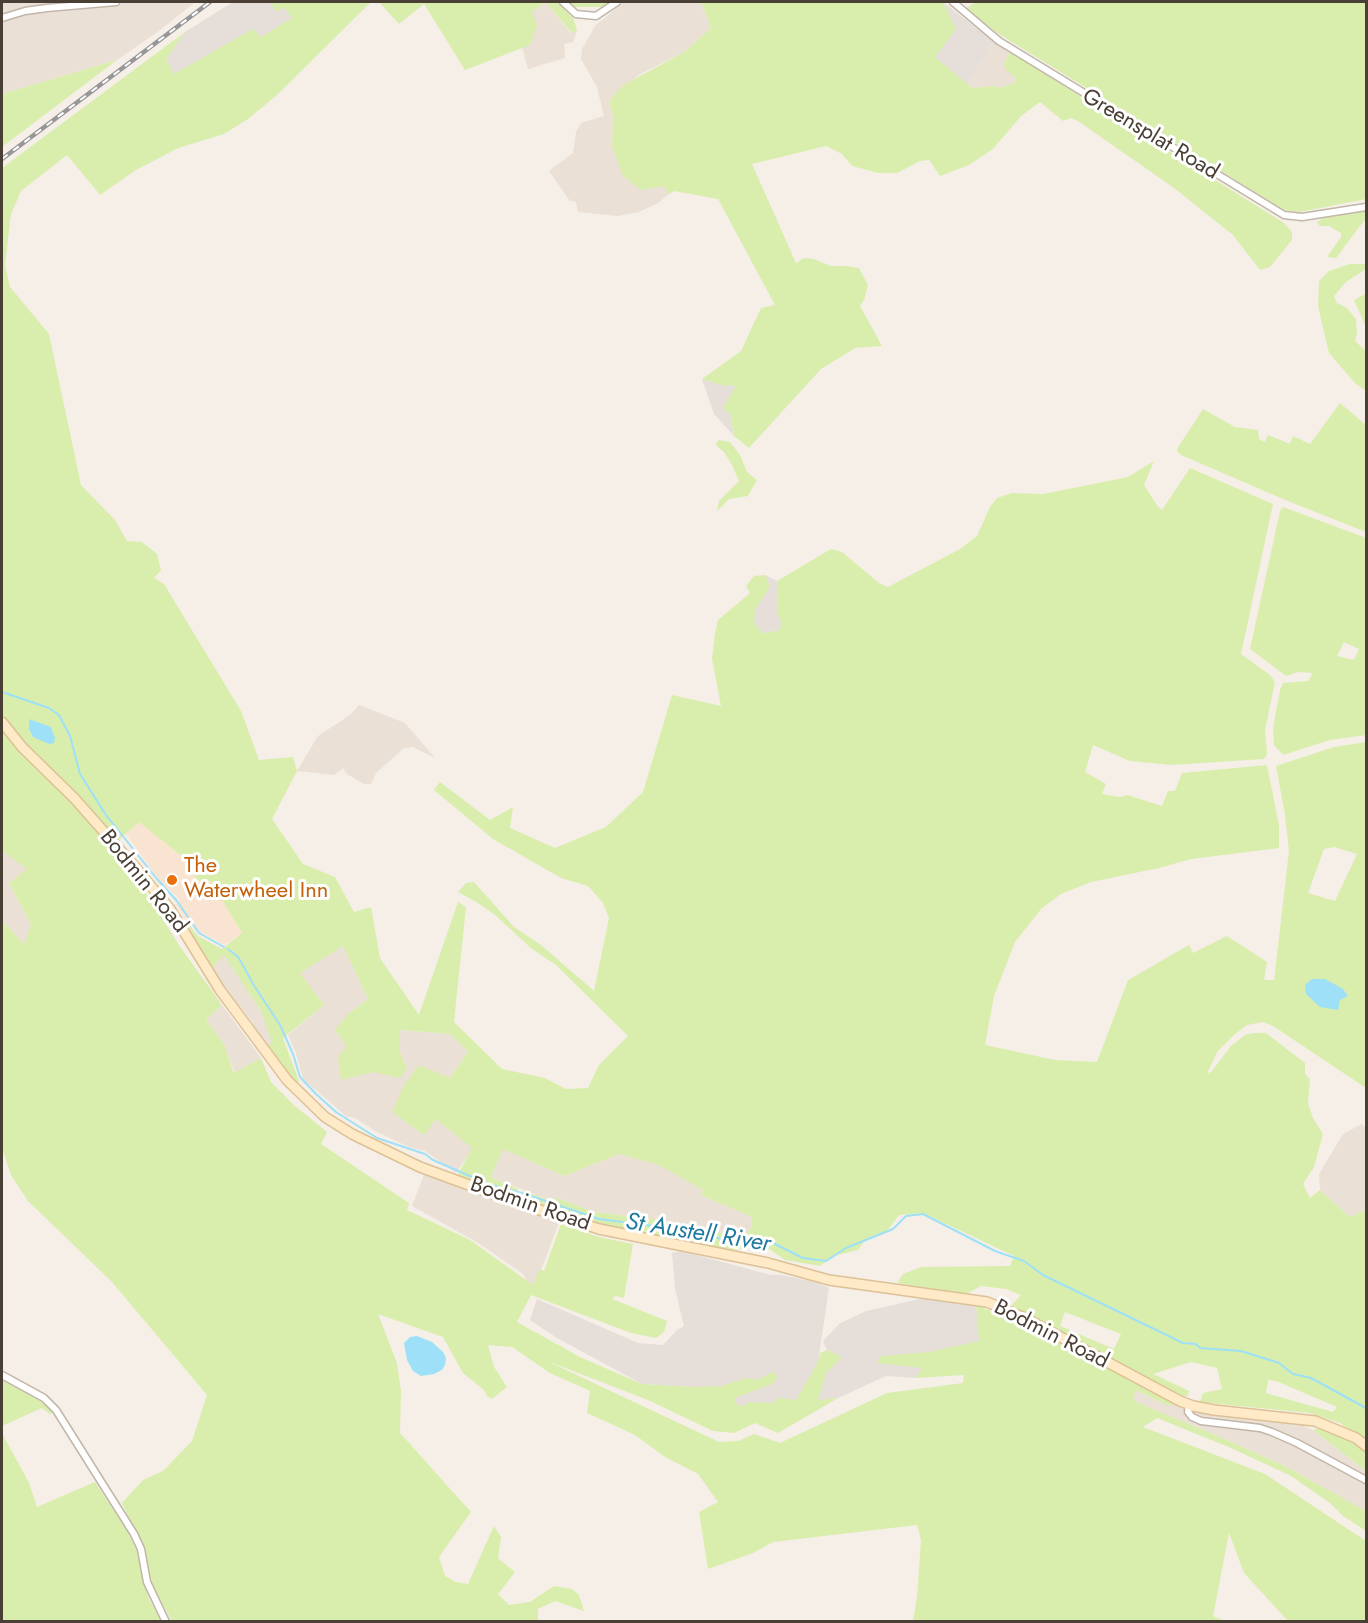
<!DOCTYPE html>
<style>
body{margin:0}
#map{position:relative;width:1368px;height:1623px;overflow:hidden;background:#f5efe8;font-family:Jost,sans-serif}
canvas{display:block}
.frame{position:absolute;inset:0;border:3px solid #4a3f35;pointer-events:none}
</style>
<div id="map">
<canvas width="1368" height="1623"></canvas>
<div class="frame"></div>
</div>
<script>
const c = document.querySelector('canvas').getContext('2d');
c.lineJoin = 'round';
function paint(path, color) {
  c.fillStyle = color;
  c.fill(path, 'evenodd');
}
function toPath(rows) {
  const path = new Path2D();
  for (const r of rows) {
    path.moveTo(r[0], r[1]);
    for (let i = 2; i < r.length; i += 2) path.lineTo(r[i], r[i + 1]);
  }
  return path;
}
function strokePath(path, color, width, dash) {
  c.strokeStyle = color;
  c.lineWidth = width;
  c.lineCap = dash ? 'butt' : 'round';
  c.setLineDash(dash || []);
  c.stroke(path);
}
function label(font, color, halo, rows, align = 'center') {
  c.font = font + ' Jost,sans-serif';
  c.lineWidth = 6;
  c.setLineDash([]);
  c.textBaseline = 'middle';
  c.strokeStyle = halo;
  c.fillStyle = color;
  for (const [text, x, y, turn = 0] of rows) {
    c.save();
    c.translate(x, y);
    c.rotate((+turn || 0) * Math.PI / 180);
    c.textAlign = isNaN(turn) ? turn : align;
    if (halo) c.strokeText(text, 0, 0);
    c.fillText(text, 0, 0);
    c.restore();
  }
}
const residential = toPath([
 [2,2,195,2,159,31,117,60,2,94],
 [545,2,571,33,577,30,573,42,564,44,565,58,528,69,522,47,530,45,532,12],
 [624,2,701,2,711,28,684,52,639,75,609,101,613,116,612,146,641,189,664,186,669,194,658,203,639,212,618,216,578,212,576,202,570,201,549,171,573,153,576,132,581,123,604,116,597,87,581,59,582,49,595,26],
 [994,42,1010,52,1004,63,1015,77,1017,82,1000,88,994,86,972,88,966,83,987,55,987,48],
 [359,705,405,723,435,758,413,747,404,748,376,773,371,784,364,784,347,774,343,768,334,775,297,771,318,736,350,715],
 [2,851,28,869,9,883,31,925,24,945,2,921],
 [343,946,368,999,348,1014,373,1072,407,1068,400,1053,400,1030,450,1034,468,1052,450,1078,436,1118,473,1148,456,1173,425,1151,409,1147,375,1131,355,1118,346,1116,303,1079,296,1053,288,1035,324,1005,299,973],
 [224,954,262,1013,273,1043,263,1048,252,1022,233,998,208,972],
 [222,1005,261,1058,235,1073,224,1044,206,1020],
 [1362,1124,1366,1128,1366,1210,1350,1217,1320,1190,1319,1174,1343,1134],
 [503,1149,564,1176,619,1154,659,1164,703,1190,701,1195,752,1217,751,1227,745,1239,660,1220,594,1212,557,1198,554,1202,491,1177],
 [425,1172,499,1203,501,1201,560,1220,533,1291,523,1274,480,1244,412,1206],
 [1135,1390,1167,1405,1180,1405,1298,1423,1313,1430,1366,1471,1366,1511,1285,1466,1213,1434,1134,1401]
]);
const commercial = toPath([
 [139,821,193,865,194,875,199,880,211,881,242,933,225,945,200,932,189,919,186,921,176,904,180,901,177,897,160,881,126,834]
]);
const industrial = toPath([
 [233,2,313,2,265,42,253,29,174,74,166,59,185,32],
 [943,2,994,42,987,48,987,55,966,83,935,57,956,29],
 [702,379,721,385,736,386,730,414,734,436,714,414],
 [765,575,777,581,778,615,782,624,778,631,762,633,754,622,755,609,770,587],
 [681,1251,771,1275,781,1275,815,1282,829,1288,818,1362,794,1405,743,1416,695,1387,642,1384,557,1338,530,1320,537,1299,638,1343,663,1345,677,1330,684,1326,675,1289,672,1253],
 [929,1297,976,1305,980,1341,923,1368,916,1378,886,1376,838,1398,818,1400,826,1373,842,1357,827,1350,823,1341,839,1324,866,1311]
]);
const green = toPath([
 [269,2,371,2,277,95,248,119,224,134,178,148,136,170,100,195,67,155,21,191,11,214,5,265,10,287,49,334,81,485,115,520,127,541,142,542,157,554,161,570,154,578,164,584,241,711,259,760,293,757,297,771,272,819,303,864,335,877,354,912,371,907,380,958,419,1015,458,902,466,907,454,1022,502,1069,545,1078,566,1089,588,1088,599,1065,628,1036,556,965,532,949,495,915,475,901,458,892,466,883,474,882,514,927,541,945,594,991,609,918,603,903,588,886,561,878,493,839,434,790,440,782,490,820,513,807,510,828,555,848,606,827,643,792,672,695,721,706,712,659,715,633,718,620,750,593,746,586,754,576,765,575,770,587,755,609,754,622,762,633,778,631,782,624,778,615,777,581,831,549,842,552,879,583,888,587,960,549,977,536,990,507,997,498,1012,493,1043,494,1128,477,1154,461,1144,485,1158,507,1162,510,1190,468,1273,504,1241,654,1270,675,1275,682,1265,730,1267,754,1264,759,1171,765,1130,761,1093,745,1085,772,1106,784,1102,794,1120,797,1127,795,1162,806,1168,791,1175,791,1182,773,1267,765,1279,825,1279,848,1191,859,1159,868,1091,882,1061,894,1042,908,1015,942,994,996,985,1045,1055,1060,1097,1062,1128,980,1189,945,1193,953,1227,936,1267,962,1264,980,1274,980,1289,851,1285,815,1276,766,1334,747,1366,742,1366,1088,1273,1026,1263,1022,1247,1025,1234,1035,1217,1052,1207,1074,1212,1071,1231,1046,1245,1035,1254,1033,1266,1033,1305,1063,1305,1074,1310,1079,1308,1103,1313,1118,1323,1134,1314,1167,1303,1184,1310,1198,1320,1190,1350,1217,1366,1210,1366,1441,1340,1423,1309,1413,1200,1402,1203,1393,1222,1389,1217,1368,1191,1362,1153,1374,1189,1391,1188,1396,1183,1396,1009,1308,1021,1295,1006,1289,981,1286,966,1294,897,1283,903,1274,921,1267,1010,1266,1014,1256,923,1213,899,1215,887,1231,866,1239,858,1250,833,1256,820,1266,785,1260,766,1247,729,1250,610,1228,522,1199,524,1191,554,1202,557,1198,594,1212,660,1220,745,1238,751,1227,752,1217,701,1195,703,1190,659,1165,619,1154,564,1176,503,1149,491,1177,518,1189,516,1193,511,1194,456,1178,472,1148,436,1119,424,1135,392,1112,404,1085,419,1065,450,1078,468,1052,450,1034,400,1030,400,1053,407,1068,400,1078,373,1072,341,1080,338,1057,347,1046,335,1030,348,1014,368,999,343,946,300,973,324,1005,283,1038,299,1081,293,1087,263,1048,272,1043,262,1013,224,955,208,972,176,923,186,921,198,936,222,949,242,933,211,881,204,885,199,880,195,882,193,865,139,822,108,850,146,893,181,948,222,1005,206,1020,224,1044,234,1073,261,1058,271,1082,295,1106,327,1132,321,1144,409,1203,407,1210,470,1240,533,1285,540,1269,544,1271,561,1224,599,1237,633,1244,624,1298,615,1296,612,1299,667,1321,664,1332,656,1338,631,1333,531,1295,517,1322,580,1357,642,1384,695,1387,721,1386,747,1378,758,1380,774,1371,777,1378,772,1384,735,1398,736,1404,743,1406,749,1402,773,1403,778,1398,796,1400,818,1362,820,1353,827,1350,842,1357,826,1373,818,1400,838,1398,778,1433,755,1423,734,1433,713,1431,648,1400,547,1361,719,1442,738,1441,754,1434,780,1443,887,1393,963,1383,964,1375,916,1378,922,1368,877,1363,881,1356,929,1352,979,1341,976,1305,1030,1327,1180,1405,1167,1405,1135,1390,1134,1401,1213,1434,1285,1466,1366,1511,1366,1531,1343,1516,1330,1503,1291,1476,1231,1448,1157,1418,1143,1427,1265,1474,1366,1541,1366,1621,1288,1621,1244,1573,1229,1533,1213,1616,1225,1621,913,1621,917,1597,921,1540,917,1525,773,1542,753,1553,708,1569,699,1512,718,1502,698,1474,665,1457,635,1435,587,1413,590,1391,550,1373,512,1347,488,1345,494,1367,507,1387,492,1399,487,1396,484,1390,463,1373,443,1337,378,1314,397,1363,401,1391,400,1433,471,1512,439,1557,445,1576,456,1582,468,1584,494,1526,501,1537,498,1558,515,1572,498,1594,509,1605,530,1602,554,1586,572,1589,579,1595,584,1611,555,1601,538,1609,538,1621,172,1621,151,1584,141,1543,122,1503,143,1480,163,1471,192,1441,207,1395,112,1282,28,1201,11,1175,2,1148,2,921,24,944,31,925,9,883,27,869,2,851,2,168,185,32,166,59,174,74,253,29,261,37,292,18,285,8,276,11],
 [1334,847,1357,854,1335,901,1308,893,1324,849],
 [1065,1312,1121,1334,1114,1349,1060,1326],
 [1268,1380,1276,1381,1337,1407,1333,1412,1266,1393],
 [379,2,557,2,573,18,577,30,572,33,545,2,532,12,537,26,530,45,465,70,424,4,399,24],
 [568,2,611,2,605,7,573,7],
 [701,2,943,2,956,29,935,57,972,88,994,86,1000,88,1016,82,1015,77,1005,69,1004,63,1010,52,1284,223,1292,232,1292,240,1270,267,1260,270,1233,235,1174,188,1078,121,1071,118,1063,121,1040,102,1021,116,993,149,969,165,940,176,929,160,920,161,897,173,878,173,852,166,842,154,826,146,752,164,796,263,804,258,814,259,831,266,846,266,859,268,868,285,864,300,860,306,882,346,855,348,821,369,749,448,734,436,730,414,723,408,736,386,721,385,702,379,741,351,761,308,775,305,718,199,674,191,669,194,664,186,641,190,623,176,612,146,613,116,609,101,622,86,684,52,711,28],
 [976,2,1366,2,1366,199,1300,212,1284,210,999,34,965,9],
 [117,60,2,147,2,94],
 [1366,211,1366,218,1336,258,1327,257,1341,237,1341,233,1329,226,1320,226,1317,222,1323,218],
 [1350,264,1366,264,1366,269,1346,282,1334,296,1337,303,1347,308,1356,319,1357,333,1355,341,1366,351,1366,391,1355,383,1329,353,1318,306,1319,281,1329,271],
 [1365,294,1366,296,1366,327,1354,300],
 [1340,403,1366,425,1366,532,1283,499,1181,455,1178,452,1177,449,1203,409,1235,427,1258,430,1259,439,1265,442,1268,435,1290,444,1293,436,1310,444],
 [718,440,730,442,740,455,747,472,757,480,748,496,729,499,717,511,719,501,739,481,732,465,724,452,716,445],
 [1283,507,1366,538,1366,735,1330,740,1283,755,1274,745,1273,728,1280,690,1283,683,1308,681,1313,673,1298,672,1286,676,1250,649,1280,511],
 [1344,642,1359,649,1354,660,1337,656],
 [2,1378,45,1404,55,1412,50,1414,42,1408,2,1426],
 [1318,1428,1351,1442,1366,1452,1366,1471,1313,1430],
 [2,1433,29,1483,37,1507,95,1482,127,1531,138,1553,148,1597,162,1621,2,1621]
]);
const water = toPath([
 [29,719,51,727,55,738,54,743,49,744,33,737,29,729],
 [1312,979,1325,979,1343,989,1348,996,1340,1000,1338,1010,1320,1007,1306,994,1305,985],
 [417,1336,432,1342,443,1352,446,1358,445,1365,442,1370,434,1374,421,1376,413,1371,407,1360,404,1343,410,1337]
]);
const stream = toPath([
 [2,692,49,708,59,715,70,736,80,774,106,815,157,879,177,901,199,933,224,947],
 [228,949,238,957,244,967,253,984,280,1025,293,1054,300,1077,316,1094,336,1112,377,1138,425,1154,433,1160,488,1184,525,1194,599,1219,685,1230,726,1240,769,1241,803,1258,826,1261,846,1248,893,1229,906,1216,923,1214,995,1251,1024,1261,1043,1275,1183,1343,1196,1344,1200,1348,1241,1351,1279,1363,1293,1374,1311,1378,1366,1408]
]);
const minor = toPath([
 [563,2,576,14,596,16,617,2],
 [953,2,999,41,1284,215,1302,217,1366,207],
 [2,18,25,11,47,8,116,2],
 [2,1375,44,1398,56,1410,134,1534,141,1549,147,1582,166,1622],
 [1189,1405,1188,1412,1192,1417,1201,1421,1260,1428,1272,1432,1297,1443,1366,1480]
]);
const secondary = toPath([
 [2,722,22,747,75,799,135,867,170,909,220,990,287,1080,325,1117,352,1134,420,1167,515,1202,599,1229,768,1263,829,1280,987,1302,1025,1318,1180,1401,1193,1406,1214,1410,1315,1421,1356,1438,1366,1446]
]);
const rail = toPath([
 [2,159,210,2]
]);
const markers = [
 [172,880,6,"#e8710a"]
];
const streetNames = [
 ["Greensplat Road",1150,135,31],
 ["Bodmin Road",143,882,51],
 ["Bodmin Road",530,1205,19],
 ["Bodmin Road",1051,1335,27]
];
const foodNames = [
 ["The",184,867],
 ["Waterwheel Inn",184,892]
];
const waterNames = [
 ["St Austell River",698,1234,9]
];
paint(residential, '#eae0d5');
paint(commercial, '#f9e3d1');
paint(industrial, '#e5ded9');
paint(green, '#d9eeac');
paint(water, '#9ee0f8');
strokePath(stream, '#9ee0f8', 2);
strokePath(minor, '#c2b6a9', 9);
strokePath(secondary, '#ddc095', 12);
strokePath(minor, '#fff', 6);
strokePath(secondary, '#ffeac8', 9);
strokePath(rail, '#979797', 4.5);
strokePath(rail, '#fff', 2, [7]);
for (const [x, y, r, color] of markers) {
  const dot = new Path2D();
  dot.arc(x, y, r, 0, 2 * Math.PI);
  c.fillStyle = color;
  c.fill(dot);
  strokePath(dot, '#fff', 2);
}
label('22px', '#4a3f35', '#fff', streetNames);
label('22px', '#c56008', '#fff', foodNames, 'left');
label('italic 24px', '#1f7a9f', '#fff', waterNames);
</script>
